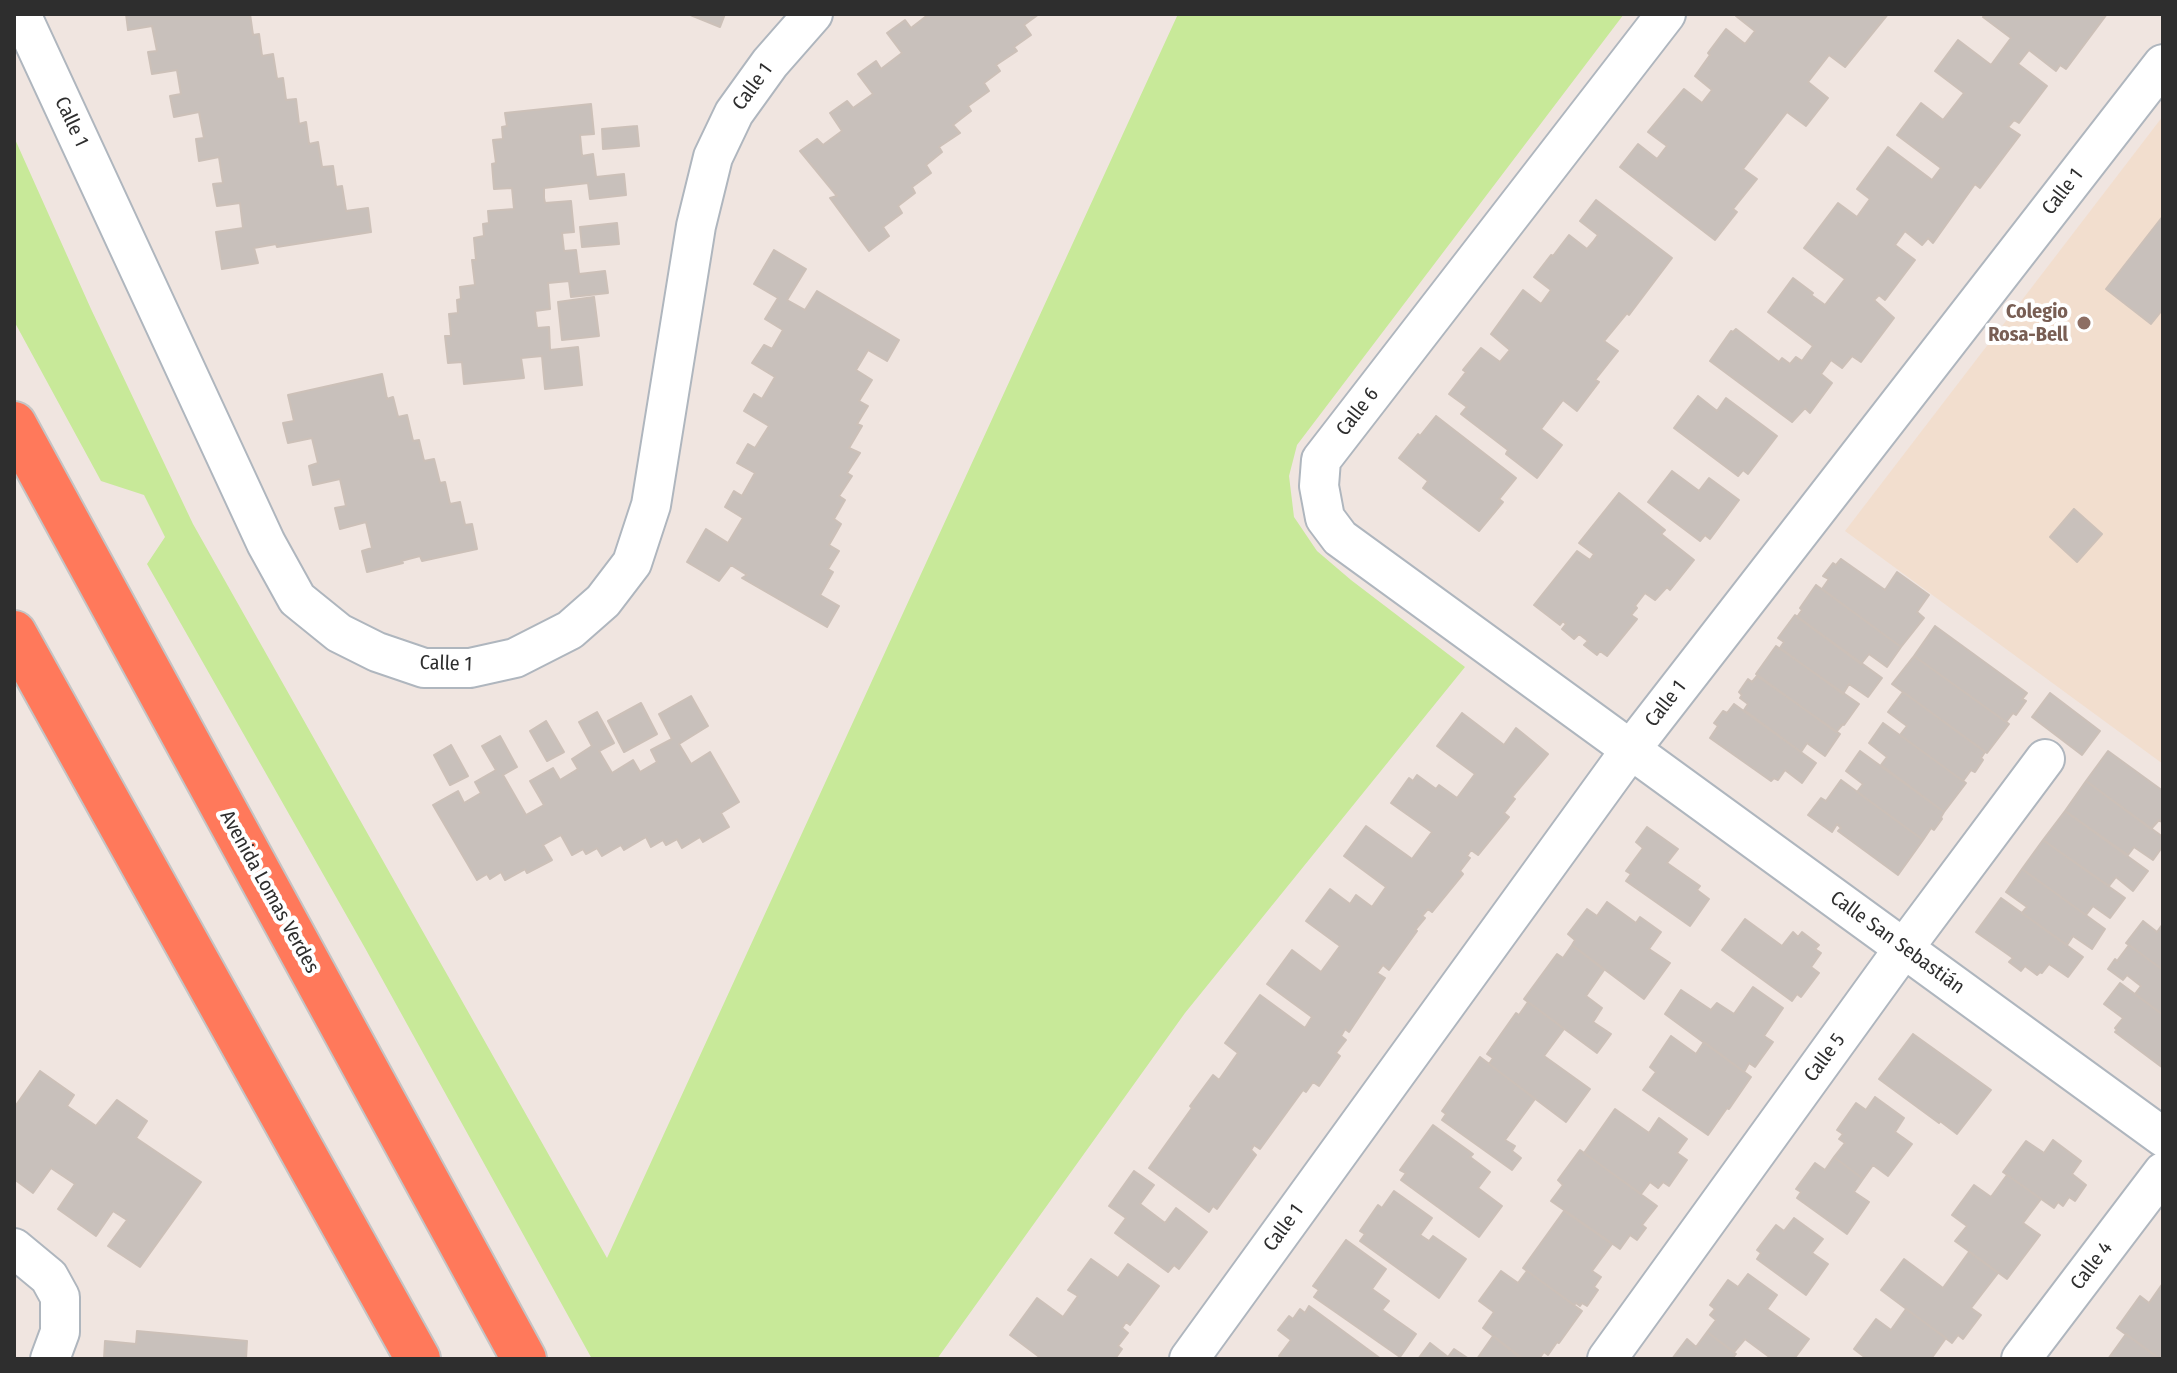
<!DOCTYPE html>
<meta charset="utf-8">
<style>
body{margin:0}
#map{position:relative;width:2177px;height:1373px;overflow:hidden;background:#f0e5e0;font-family:"Fira Sans Condensed",sans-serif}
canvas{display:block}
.frame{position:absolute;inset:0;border:16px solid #2e2e2e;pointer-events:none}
</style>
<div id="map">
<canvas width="2177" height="1373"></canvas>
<div class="frame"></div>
</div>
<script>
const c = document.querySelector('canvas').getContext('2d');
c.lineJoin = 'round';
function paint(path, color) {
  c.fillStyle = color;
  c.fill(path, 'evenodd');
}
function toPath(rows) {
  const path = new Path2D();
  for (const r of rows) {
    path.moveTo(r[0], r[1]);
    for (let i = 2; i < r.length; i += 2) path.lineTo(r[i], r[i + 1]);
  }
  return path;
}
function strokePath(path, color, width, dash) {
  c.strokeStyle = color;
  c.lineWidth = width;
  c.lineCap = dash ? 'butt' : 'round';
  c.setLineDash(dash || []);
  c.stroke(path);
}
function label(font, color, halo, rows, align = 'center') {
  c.font = font + ' "Fira Sans Condensed",sans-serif';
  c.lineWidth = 8;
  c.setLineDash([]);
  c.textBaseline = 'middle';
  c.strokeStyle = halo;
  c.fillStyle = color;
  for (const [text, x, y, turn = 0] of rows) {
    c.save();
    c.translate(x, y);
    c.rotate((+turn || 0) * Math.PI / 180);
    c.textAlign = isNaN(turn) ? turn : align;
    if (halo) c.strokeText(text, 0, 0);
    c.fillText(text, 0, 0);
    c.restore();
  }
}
const education = toPath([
 [2163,116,2163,764,1845,531]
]);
const green = toPath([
 [1178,14,1624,14,1297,445,1289,476,1294,517,1317,551,1351,580,1465,667,1185,1013,937,1359,592,1359,365,948,147,564,165,537,144,495,101,481,14,321,14,137,91,309,193,524,607,1258]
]);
const building = toPath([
 [126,14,250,14,253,35,259,34,262,56,273,54,277,79,283,78,286,100,296,99,299,124,306,122,309,144,318,142,322,167,333,166,336,187,342,186,346,211,368,208,371,232,277,247,276,244,254,248,258,263,222,269,216,232,243,228,240,203,217,206,213,184,223,183,219,157,199,161,196,139,204,138,199,112,174,117,170,96,181,94,177,70,152,74,148,52,157,51,152,26,128,30,126,14],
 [688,14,725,14,720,27,688,14],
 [929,14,1039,14,1024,25,1031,35,1014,47,1017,51,996,65,1000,71,984,83,989,91,968,106,971,111,953,125,960,133,939,147,942,152,926,165,931,173,912,187,915,193,898,206,902,213,883,227,889,236,869,251,830,198,837,196,800,151,817,139,823,145,842,131,830,113,847,101,853,108,873,94,858,74,876,61,881,69,902,53,887,33,905,20,911,28,929,14],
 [1737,14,1888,14,1845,67,1829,55,1808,82,1828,98,1806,126,1787,112,1743,169,1757,179,1733,209,1737,212,1715,240,1620,167,1638,144,1657,159,1667,146,1648,132,1684,89,1702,103,1712,90,1695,76,1710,55,1708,53,1726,29,1745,44,1755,31,1736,16,1737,14],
 [1985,14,2107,14,2066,69,2060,65,2056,71,2029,50,2018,64,2047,86,2019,123,2014,120,2008,127,2020,135,1980,188,1975,184,1933,243,1928,238,1922,245,1905,231,1895,245,1915,260,1885,300,1879,295,1874,300,1894,318,1861,362,1852,356,1842,368,1831,360,1821,374,1832,383,1810,413,1805,408,1792,422,1710,361,1731,331,1733,332,1736,329,1779,362,1782,358,1790,364,1796,357,1802,361,1813,346,1768,312,1793,278,1813,293,1811,295,1825,305,1845,279,1804,248,1838,203,1857,217,1870,199,1857,189,1888,147,1932,180,1941,168,1897,135,1921,103,1943,120,1964,93,1935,71,1958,40,1991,65,2011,38,1983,17,1985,14],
 [591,104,594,134,580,135,582,156,593,154,596,177,624,174,626,195,590,199,588,183,544,188,544,198,545,203,571,201,574,232,562,233,564,251,576,250,579,274,605,271,608,293,571,297,569,281,548,283,550,309,535,311,537,328,549,327,550,350,578,347,582,385,545,389,542,356,521,358,524,378,464,384,462,362,448,363,445,336,451,336,449,314,458,313,457,300,461,299,460,287,475,285,472,260,476,260,474,238,484,236,483,224,489,223,488,211,514,209,512,188,494,189,492,164,496,163,493,140,503,139,502,127,507,126,505,113,591,104],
 [637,126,639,146,603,149,602,129,637,126],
 [1596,200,1672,258,1629,315,1627,313,1604,341,1618,351,1595,380,1599,382,1577,411,1563,400,1541,429,1562,445,1537,478,1506,454,1508,450,1461,414,1467,407,1449,394,1466,372,1463,370,1481,348,1500,362,1510,350,1491,334,1523,290,1541,304,1551,290,1534,277,1551,255,1553,256,1569,235,1587,249,1593,242,1598,235,1580,221,1596,200],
 [2163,216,2163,309,2151,324,2106,289,2163,216],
 [617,223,619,244,582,247,580,227,617,223],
 [774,250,806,269,787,300,805,310,817,291,899,340,887,361,868,350,856,370,872,380,859,401,868,406,857,424,862,426,849,448,860,453,847,473,852,476,839,496,845,500,834,519,841,524,829,545,839,551,828,569,833,572,820,595,839,606,827,627,742,578,747,575,731,565,719,581,687,562,706,529,728,543,743,518,725,507,734,491,742,496,755,473,737,463,748,444,755,448,769,426,744,411,754,394,762,399,775,377,752,363,764,345,772,349,783,330,765,319,778,298,754,284,774,250],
 [594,297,599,336,562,340,558,302,594,297],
 [382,374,387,399,393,397,398,417,407,415,413,441,419,440,424,461,434,459,440,483,445,482,450,504,460,502,465,525,472,524,477,549,422,561,420,556,401,561,403,563,367,572,362,551,372,548,366,522,340,529,335,508,346,506,340,479,313,485,309,466,318,463,312,438,288,443,283,423,294,421,288,395,382,374],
 [1698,396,1717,411,1726,398,1777,436,1748,474,1743,470,1738,476,1674,428,1698,396],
 [1436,416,1516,478,1499,499,1503,502,1479,531,1423,488,1428,481,1399,458,1418,434,1420,436,1436,416],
 [1672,471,1699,491,1709,478,1739,500,1710,539,1705,535,1700,541,1648,502,1672,471],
 [1619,493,1665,530,1661,534,1694,560,1670,590,1667,587,1655,600,1645,593,1635,606,1637,608,1631,615,1637,619,1607,656,1600,651,1597,655,1584,645,1588,641,1579,634,1574,639,1562,629,1566,624,1563,621,1560,625,1534,605,1577,551,1590,560,1594,554,1579,543,1619,493],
 [2074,509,2102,534,2077,562,2050,537,2074,509],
 [1841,559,1885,590,1897,572,1929,595,1917,612,1924,618,1901,647,1822,589,1829,579,1823,576,1833,563,1836,565,1841,559],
 [1816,585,1901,647,1887,667,1869,654,1861,664,1797,617,1802,610,1800,608,1816,585],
 [1795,615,1882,678,1868,697,1849,684,1843,694,1780,648,1784,642,1778,638,1795,615],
 [1935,626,2027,693,2022,699,2026,701,2016,715,2013,713,2006,722,1914,656,1935,626],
 [1776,646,1859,704,1844,725,1843,724,1836,732,1756,674,1776,646],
 [1914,656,2009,724,1987,753,1892,684,1914,656],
 [1757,676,1840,734,1825,756,1807,743,1801,752,1744,710,1748,704,1740,698,1742,695,1739,692,1748,679,1752,682,1757,676],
 [1903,692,1985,752,1981,758,1983,760,1975,772,1971,770,1963,781,1900,735,1907,726,1888,712,1903,692],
 [2050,693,2100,731,2082,755,2032,717,2050,693],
 [691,696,708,726,679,744,691,764,710,752,739,802,721,813,729,827,703,842,700,837,682,848,677,839,666,845,663,840,651,847,646,837,624,850,621,845,602,856,597,848,586,854,583,849,572,855,561,835,543,845,552,860,527,873,525,869,505,880,501,872,490,879,487,874,477,880,433,805,458,791,464,803,481,793,475,782,496,770,482,746,500,736,517,767,503,775,526,815,544,805,530,781,553,768,560,780,578,769,572,759,592,746,579,722,597,712,614,743,599,751,612,773,633,760,640,772,657,762,651,750,672,739,659,714,691,696],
 [641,703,657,734,624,752,608,721,641,703],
 [1734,704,1816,763,1802,783,1785,770,1778,780,1774,778,1771,781,1710,738,1718,726,1714,723,1723,711,1727,713,1734,704],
 [1462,713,1504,745,1516,728,1548,754,1512,797,1515,799,1504,813,1509,817,1478,855,1471,850,1467,856,1470,858,1460,871,1463,874,1432,912,1428,909,1422,916,1425,918,1415,930,1417,931,1389,970,1383,965,1377,973,1385,978,1349,1032,1345,1029,1341,1036,1346,1040,1336,1053,1340,1056,1319,1086,1313,1082,1306,1092,1303,1090,1260,1149,1254,1145,1251,1150,1256,1155,1217,1209,1213,1206,1209,1212,1149,1168,1192,1108,1190,1106,1213,1075,1219,1080,1238,1053,1225,1043,1260,995,1305,1028,1312,1017,1267,984,1292,950,1321,972,1340,946,1306,921,1330,889,1350,904,1356,895,1372,907,1386,887,1344,856,1366,826,1412,859,1432,832,1391,803,1409,778,1413,781,1417,775,1436,789,1439,785,1457,798,1475,774,1437,746,1462,713],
 [546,721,564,752,547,761,530,731,546,721],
 [1883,723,1966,783,1944,812,1881,765,1887,757,1869,743,1883,723],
 [451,745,468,776,450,785,434,755,451,745],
 [1860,751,1944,812,1941,817,1942,819,1934,830,1931,828,1923,840,1857,792,1863,784,1846,771,1860,751],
 [2108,751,2163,791,2163,823,2159,820,2151,829,2086,781,2108,751],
 [1841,780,1923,840,1898,875,1838,831,1841,828,1837,824,1832,832,1808,815,1821,798,1826,801,1841,780],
 [2086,781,2163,837,2163,846,2153,860,2134,847,2128,855,2065,811,2086,781],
 [2065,811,2148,871,2133,891,2116,877,2109,886,2043,840,2065,811],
 [1647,827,1678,849,1667,863,1700,886,1697,890,1709,899,1690,926,1626,881,1631,874,1626,871,1643,848,1636,842,1647,827],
 [2043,840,2125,898,2110,918,2093,906,2086,915,2022,869,2043,840],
 [2022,869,2105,929,2092,949,2073,936,2067,945,2022,913,2027,907,2006,892,2022,869],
 [2001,898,2083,957,2068,977,2049,964,2042,973,2040,972,2037,975,2025,966,2021,971,2009,962,2013,958,1976,932,2001,898],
 [1607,902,1636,923,1640,917,1661,932,1649,949,1670,963,1644,999,1572,945,1575,940,1568,934,1587,909,1597,916,1607,902],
 [1745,919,1782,946,1793,932,1798,937,1802,932,1819,945,1815,949,1821,953,1811,967,1819,973,1801,997,1797,994,1792,1001,1722,950,1745,919],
 [2143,921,2157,932,2162,925,2163,926,2163,970,2126,943,2143,921],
 [1572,945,1604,970,1586,996,1602,1008,1593,1022,1611,1034,1597,1053,1524,999,1557,954,1563,958,1572,945],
 [2129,945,2163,970,2163,1015,2135,994,2141,986,2127,975,2123,980,2108,969,2115,959,2117,961,2129,945],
 [2120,983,2163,1015,2163,1068,2115,1032,2117,1030,2115,1028,2123,1018,2104,1004,2120,983],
 [1753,987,1783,1008,1764,1036,1773,1042,1755,1067,1749,1063,1744,1072,1665,1014,1681,990,1711,1010,1717,1003,1734,1014,1753,987],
 [1528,1002,1564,1029,1544,1056,1590,1089,1566,1122,1489,1064,1493,1058,1487,1054,1516,1013,1519,1015,1528,1002],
 [1913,1034,1991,1090,1957,1134,1940,1121,1939,1123,1879,1079,1913,1034],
 [1671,1036,1696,1054,1704,1042,1751,1077,1729,1109,1727,1108,1708,1135,1643,1090,1656,1072,1650,1067,1671,1036],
 [1480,1057,1535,1099,1505,1140,1515,1146,1512,1151,1521,1158,1512,1170,1442,1120,1446,1114,1442,1111,1480,1057],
 [40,1071,74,1095,67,1106,96,1126,117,1100,147,1121,136,1138,201,1182,140,1267,108,1246,127,1220,113,1211,96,1236,58,1209,75,1184,51,1168,33,1193,14,1179,14,1108,40,1071],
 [1875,1097,1904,1118,1895,1132,1912,1144,1888,1176,1873,1165,1863,1179,1834,1157,1845,1143,1839,1139,1843,1134,1837,1130,1856,1103,1866,1110,1875,1097],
 [1615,1109,1649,1133,1659,1118,1687,1139,1677,1153,1687,1160,1669,1186,1663,1182,1658,1188,1650,1182,1641,1194,1584,1153,1615,1109],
 [1433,1125,1473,1154,1470,1157,1490,1172,1478,1188,1502,1206,1479,1237,1401,1180,1406,1173,1400,1170,1433,1125],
 [2053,1140,2081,1161,2072,1174,2086,1185,2075,1201,2069,1197,2063,1206,2058,1202,2054,1208,2003,1172,2026,1141,2044,1153,2053,1140],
 [1580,1150,1657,1206,1642,1225,1646,1228,1637,1240,1630,1235,1620,1249,1551,1201,1563,1185,1558,1180,1580,1150],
 [1834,1157,1863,1179,1854,1192,1869,1202,1847,1234,1797,1198,1801,1192,1796,1189,1815,1163,1825,1170,1834,1157],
 [1134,1171,1154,1185,1140,1204,1165,1223,1176,1208,1207,1232,1179,1269,1174,1265,1168,1272,1115,1233,1126,1218,1109,1206,1134,1171],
 [2007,1175,2041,1199,2023,1223,2040,1235,2007,1279,1955,1241,1967,1226,1952,1215,1974,1185,1991,1197,2007,1175],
 [1394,1191,1432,1218,1420,1235,1429,1241,1433,1236,1466,1259,1439,1298,1360,1241,1365,1234,1360,1231,1378,1205,1382,1208,1394,1191],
 [1564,1211,1612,1244,1592,1271,1601,1277,1594,1287,1598,1290,1587,1306,1582,1303,1580,1306,1576,1303,1574,1305,1523,1268,1564,1211],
 [1794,1218,1823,1239,1812,1253,1828,1264,1806,1295,1757,1259,1761,1253,1757,1250,1776,1225,1784,1231,1794,1218],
 [1346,1240,1386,1269,1372,1289,1389,1301,1382,1310,1416,1334,1400,1357,1314,1297,1319,1290,1313,1286,1346,1240],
 [1969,1252,1998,1273,1971,1308,1981,1315,1963,1339,1958,1335,1952,1343,1881,1290,1904,1259,1943,1288,1969,1252],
 [1091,1259,1118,1278,1128,1264,1159,1286,1130,1325,1126,1322,1122,1328,1128,1333,1118,1346,1122,1349,1115,1359,1042,1359,1010,1335,1037,1298,1063,1317,1078,1296,1068,1290,1091,1259],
 [1501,1271,1518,1283,1527,1271,1582,1311,1559,1343,1557,1342,1548,1355,1544,1352,1539,1359,1523,1359,1483,1328,1494,1312,1479,1301,1501,1271],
 [1748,1274,1777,1295,1767,1309,1809,1339,1794,1359,1772,1359,1745,1339,1734,1352,1707,1332,1716,1320,1710,1315,1715,1309,1710,1305,1728,1280,1738,1287,1748,1274],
 [2163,1283,2163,1359,2160,1359,2117,1328,2140,1296,2149,1303,2163,1283],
 [1309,1306,1381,1359,1284,1359,1279,1356,1291,1340,1278,1330,1289,1316,1293,1319,1300,1309,1305,1313,1309,1306],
 [1906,1309,1946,1338,1931,1359,1867,1359,1854,1349,1876,1319,1891,1330,1906,1309],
 [137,1331,247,1341,246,1359,104,1359,105,1341,136,1344,137,1331],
 [1707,1332,1736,1354,1732,1359,1672,1359,1687,1339,1696,1347,1707,1332],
 [2126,1334,2160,1359,2108,1359,2126,1334],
 [1493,1336,1518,1356,1516,1359,1477,1359,1493,1336],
 [1430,1343,1448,1357,1454,1349,1469,1359,1418,1359,1430,1343]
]);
const minor = toPath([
 [21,14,266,543,297,599,339,633,377,652,424,668,470,668,515,658,570,630,603,601,632,563,651,505,696,226,713,157,734,113,770,63,813,14],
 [1666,14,1321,460,1319,486,1325,518,1340,538,2163,1137],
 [14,1248,49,1277,60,1297,60,1332,50,1359],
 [1189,1359,1631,749,2163,64],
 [1607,1359,1904,948,2045,759],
 [2021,1359,2163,1172]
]);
const highway = toPath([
 [14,424,524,1359],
 [14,633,418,1359]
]);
const markers = [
 [2084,323,8,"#8d6e63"]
];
const streetNames = [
 ["Calle 1",753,87,-54],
 ["Calle 1",71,122,65],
 ["Calle 1",2063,192,-52],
 ["Calle 6",1358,412,-52],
 ["Calle 1",446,664,2],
 ["Calle 1",1666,704,-52],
 ["Avenida Lomas Verdes",269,892,61],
 ["Calle San Sebastián",1897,943,36],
 ["Calle 5",1825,1058,-54],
 ["Calle 1",1284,1228,-54],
 ["Calle 4",2092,1266,-53]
];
const educationNames = [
 ["Colegio",2068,312],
 ["Rosa-Bell",2068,335]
];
paint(education, '#f2dece');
paint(green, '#c8e999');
paint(building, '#c8c0bb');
strokePath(building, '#ccc0b8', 2);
strokePath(minor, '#afb6be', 42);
strokePath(highway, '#c4c4c4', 48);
strokePath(minor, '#fff', 38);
strokePath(highway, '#ff795b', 44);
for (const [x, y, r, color] of markers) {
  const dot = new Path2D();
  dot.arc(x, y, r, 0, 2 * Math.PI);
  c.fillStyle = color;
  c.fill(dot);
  strokePath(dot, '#fff', 3);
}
label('20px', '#2e2e2e', '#fff', streetNames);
label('bold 20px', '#785e54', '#fff', educationNames, 'right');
</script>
